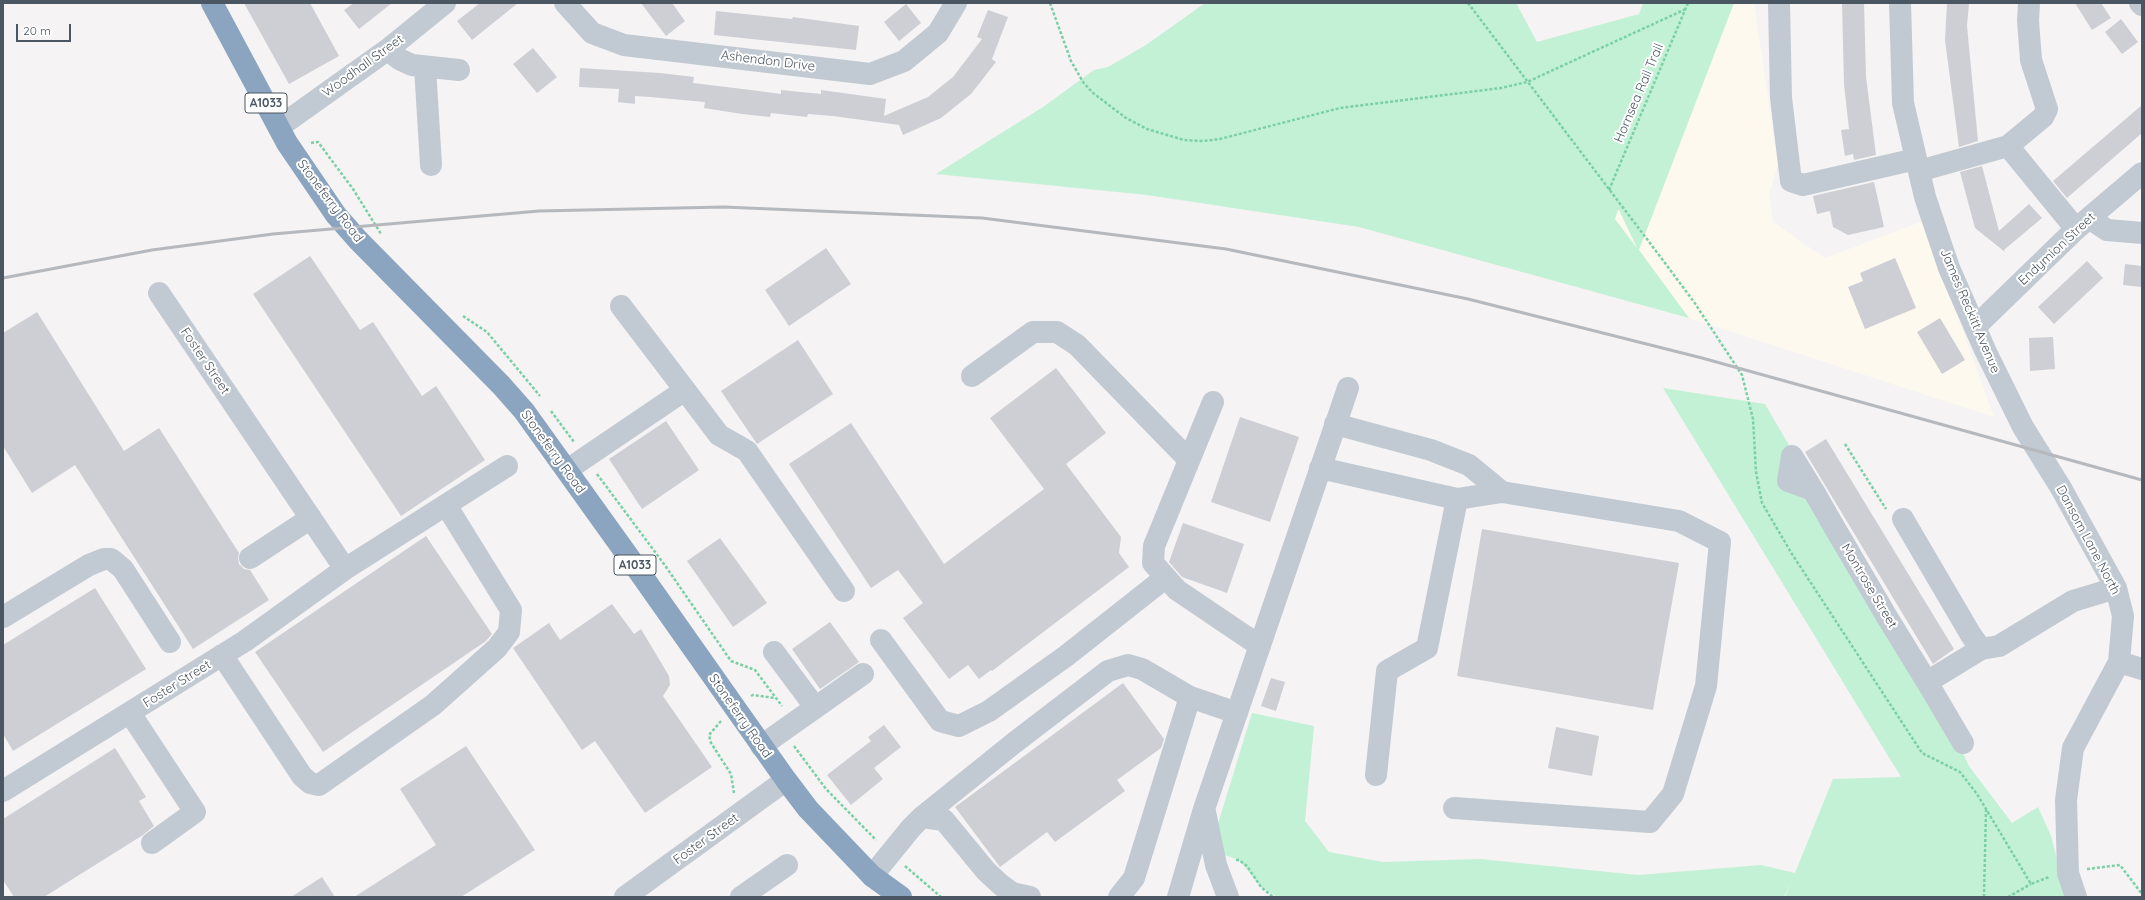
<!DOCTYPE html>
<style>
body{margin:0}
#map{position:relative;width:2145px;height:900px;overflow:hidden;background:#f5f3f3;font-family:Quicksand,sans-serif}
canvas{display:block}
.frame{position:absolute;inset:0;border:4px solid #4a5661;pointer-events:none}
.scale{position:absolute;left:16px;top:24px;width:55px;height:18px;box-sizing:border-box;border:2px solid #4a5661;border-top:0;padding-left:5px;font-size:12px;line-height:14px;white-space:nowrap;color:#4a5661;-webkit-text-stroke:3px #fff;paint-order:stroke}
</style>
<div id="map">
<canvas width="2145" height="900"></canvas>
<div class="frame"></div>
<div class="scale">20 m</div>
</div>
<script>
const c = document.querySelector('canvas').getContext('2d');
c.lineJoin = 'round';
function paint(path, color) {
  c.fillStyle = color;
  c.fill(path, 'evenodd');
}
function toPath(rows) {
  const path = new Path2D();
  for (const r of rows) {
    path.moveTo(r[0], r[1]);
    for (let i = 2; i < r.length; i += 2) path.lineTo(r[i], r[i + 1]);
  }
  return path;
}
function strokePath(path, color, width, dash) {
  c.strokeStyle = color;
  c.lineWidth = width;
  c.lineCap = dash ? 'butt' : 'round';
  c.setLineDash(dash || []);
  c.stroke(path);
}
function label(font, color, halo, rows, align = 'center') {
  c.font = font + ' Quicksand,sans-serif';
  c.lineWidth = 4;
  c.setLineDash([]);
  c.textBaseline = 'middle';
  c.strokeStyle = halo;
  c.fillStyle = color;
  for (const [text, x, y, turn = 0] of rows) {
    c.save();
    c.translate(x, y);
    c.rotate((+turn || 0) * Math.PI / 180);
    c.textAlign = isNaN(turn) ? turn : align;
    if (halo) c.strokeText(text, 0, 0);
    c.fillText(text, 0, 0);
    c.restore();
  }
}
const commercial = toPath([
 [1696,3,1754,3,1778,165,1769,194,1773,222,1825,258,1923,221,1994,417,1689,318,1615,219]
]);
const green = toPath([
 [1205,3,1516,3,1537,42,1639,14,1643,3,1734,3,1639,250,1689,318,1359,227,1147,195,936,174,1043,107,1094,70,1108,67,1146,45],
 [1618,210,1619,210,1637,248,1615,219],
 [1663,388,1765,404,1941,706,1969,766,2012,823,2038,807,2051,836,2067,897,1785,897,1791,882,1784,897,1277,897,1261,887,1239,860,1225,855,1217,827,1252,713,1314,726,1305,821,1329,852,1383,862,1480,859,1638,875,1761,865,1795,873,1833,779,1901,777]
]);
const building = toPath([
 [244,3,310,3,339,56,289,84],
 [354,3,392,3,359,29,344,10],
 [480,3,518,3,472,40,457,21],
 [641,3,672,3,685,21,666,36],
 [1842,3,1864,3,1866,77,1876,155,1854,160,1853,154,1845,156,1841,130,1849,129,1844,84],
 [1947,3,1969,3,1967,26,1978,141,1959,147,1945,40],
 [2075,3,2101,3,2111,18,2092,30],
 [906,4,921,23,899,41,884,22],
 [988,10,1008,17,992,59,996,62,971,94,941,118,903,135,899,125,833,116,808,114,807,117,771,113,770,117,742,114,704,108,705,102,650,97,635,96,635,104,618,102,619,89,579,87,580,68,660,73,694,77,693,83,759,91,781,94,781,90,821,94,821,90,886,99,884,116,928,97,953,77,982,39,977,37],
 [716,11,792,19,793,17,859,26,856,50,714,35],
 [2121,19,2138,42,2122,54,2105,32],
 [533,48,557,77,537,93,513,64],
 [2142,105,2142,133,2067,198,2053,181],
 [1982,166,1999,231,2029,204,2042,218,2004,250,2005,252,1975,228,1960,172],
 [1874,182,1884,227,1848,235,1833,227,1830,211,1817,214,1813,196],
 [826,248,851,284,789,326,765,290],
 [310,256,360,330,373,322,422,396,436,386,485,460,401,516,253,294],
 [1895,258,1916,308,1865,329,1848,287,1863,281,1860,273],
 [2087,261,2103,278,2054,324,2038,307],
 [2125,264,2142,266,2142,287,2123,285],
 [37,312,124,451,159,428,239,553,238,558,239,564,244,569,250,570,269,600,193,649,75,465,32,493,3,446,3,333],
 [1940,318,1965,360,1942,374,1917,332],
 [2053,337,2055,369,2030,371,2029,338],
 [798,340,833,394,757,444,721,391],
 [1056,368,1106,433,1066,464,1121,537,1119,553,1129,567,992,671,991,670,979,679,968,665,949,679,903,618,923,603,898,570,871,588,789,464,851,423,944,564,1044,489,990,418],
 [1240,417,1299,437,1270,522,1211,502],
 [666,421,699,470,642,509,609,459],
 [1826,439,1954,649,1933,664,1805,452],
 [1183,523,1244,544,1227,593,1182,577,1169,562],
 [1482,529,1679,563,1653,710,1457,676],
 [426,536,492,634,486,641,323,752,255,652],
 [720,538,767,603,733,627,687,561],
 [95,588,146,669,13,751,3,734,3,645],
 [612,604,634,634,641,629,669,676,670,685,663,696,712,767,645,813,595,741,582,750,513,648,549,623,560,640],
 [830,622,859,662,820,689,792,649],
 [1271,678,1285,682,1276,711,1261,706],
 [1123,683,1164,739,1161,748,1117,780,1125,791,1055,842,1047,832,1000,867,955,807],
 [884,725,901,747,874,768,883,779,851,805,827,775,871,741,868,737],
 [1556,727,1599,736,1592,776,1548,768],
 [466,746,535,850,461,897,354,897,436,845,400,789],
 [115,748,146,797,139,801,154,826,143,835,44,897,14,897,3,880,3,819],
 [322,877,335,897,291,897]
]);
const path = toPath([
 [1050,3,1071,61,1083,82,1093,93,1126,118,1147,129,1184,140,1203,141,1220,139,1340,108,1501,88,1527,82,1686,9],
 [1468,3,1662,259,1694,302,1742,375,1753,419,1756,472,1762,503,1792,554,1922,753,1960,772,1977,794,2031,884,2049,877],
 [311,143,318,142,353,189,381,234],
 [1609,190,1688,3],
 [463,316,487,332,540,396],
 [551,411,574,442],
 [1845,444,1886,509],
 [597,474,664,564,731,661,755,670,782,706],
 [751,696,753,695,775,698],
 [721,721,709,735,711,743,731,774,734,793],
 [794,746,826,789,876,840],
 [1236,860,1239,860,1247,866,1261,887,1273,897],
 [905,866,941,897],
 [2087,869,2120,865,2142,894],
 [1984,897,1986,810],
 [2008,897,2031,884]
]);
const minor = toPath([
 [565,3,592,33,624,45,870,74,904,61,938,33,956,3],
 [1779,3,1781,98,1791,181,1803,185,1916,159],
 [1900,3,1903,103,1925,197,1949,268,1985,350,2023,427,2061,488,2116,588,2123,616,2119,662,2073,748,2066,800,2068,873,2076,897],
 [2029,3,2028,21,2031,60,2047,109,2043,117,2008,146,2076,229],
 [2140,3,2142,5],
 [387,50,401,60,412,65,459,70],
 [425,67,431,165],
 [279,127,387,50,445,3],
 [1919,171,2008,146],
 [2089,218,2107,230,2142,233],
 [159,293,345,569],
 [1975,327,2076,229,2142,173],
 [972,376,1033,332,1057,332,1077,345,1189,460],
 [685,390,719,435,747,451,844,591],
 [1213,402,1154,546,1153,563,1177,590,1260,646],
 [1335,424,1431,450,1469,465,1502,492,1679,521,1720,542,1706,686,1673,794,1650,822,1454,808],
 [1320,468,1457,499,1502,492],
 [567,470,685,390,621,306],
 [1813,490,1788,481,1792,456,1813,490,1833,525,1887,617,1927,682],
 [1903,519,1971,635,1981,649,1999,646,2073,601,2116,588],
 [250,558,311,518],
 [3,617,89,565,104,559,111,559,123,569,170,642],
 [881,640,940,721,959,726,989,711,1066,656,1165,578],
 [774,652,815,707],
 [222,655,302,776,310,783,319,785,433,705,497,648,509,632,511,610,446,505],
 [2119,662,2142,669],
 [130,713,195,812,152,843],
 [1963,743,1927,682,1981,649],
 [761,746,863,674],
 [1376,775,1387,671,1427,648,1457,499],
 [3,791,245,641,345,569,507,466],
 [1205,812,1216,865,1228,897],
 [922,817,1014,743,1108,671,1128,665,1142,669,1190,697],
 [872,876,911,828,922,817,944,820,986,871,1001,885,1012,893,1030,897],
 [625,897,786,780],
 [741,897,787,865],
 [1119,897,1134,878,1190,697,1237,713],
 [1178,897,1204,809,1348,388]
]);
const highway = toPath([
 [212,3,287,143,336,215,358,240,501,385,524,411,628,556,786,780,808,809,872,876,901,897]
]);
const rail = toPath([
 [3,278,152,250,273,234,539,211,724,207,982,218,1226,249,1468,299,1702,358,2142,480]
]);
const shields = [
 [266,103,42],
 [635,565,42]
];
const shieldNames = [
 ["A1033",266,103],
 ["A1033",635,565]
];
const streetNames = [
 ["Ashendon Drive",768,61,7],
 ["Woodhall Street",363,66,-36],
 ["Hornsea Rail Trail",1639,93,-67],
 ["Stoneferry Road",330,201,53],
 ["Endymion Street",2057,249,-43],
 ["James Reckitt Avenue",1970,311,67],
 ["Foster Street",205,361,56],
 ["Stoneferry Road",553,452,54],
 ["Dansom Lane North",2088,540,62],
 ["Montrose Street",1869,586,59],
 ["Foster Street",177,684,-32],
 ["Stoneferry Road",740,716,55],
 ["Foster Street",706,839,-36]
];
paint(commercial, '#fdf9ef');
paint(green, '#c3f1d5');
paint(building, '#cdcfd5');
strokePath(path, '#7ad0a6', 2.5, [3, 2]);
strokePath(minor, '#c1cad2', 22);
strokePath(highway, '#8ba5c1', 22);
strokePath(rail, '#b5b8bd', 3);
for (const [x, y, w] of shields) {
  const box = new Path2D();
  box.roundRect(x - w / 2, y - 10, w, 20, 3);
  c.fillStyle = '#fff';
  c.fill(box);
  strokePath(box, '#4a5661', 1);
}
label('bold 12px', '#4a5661', null, shieldNames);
label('13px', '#4a5661', '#fff', streetNames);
</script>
